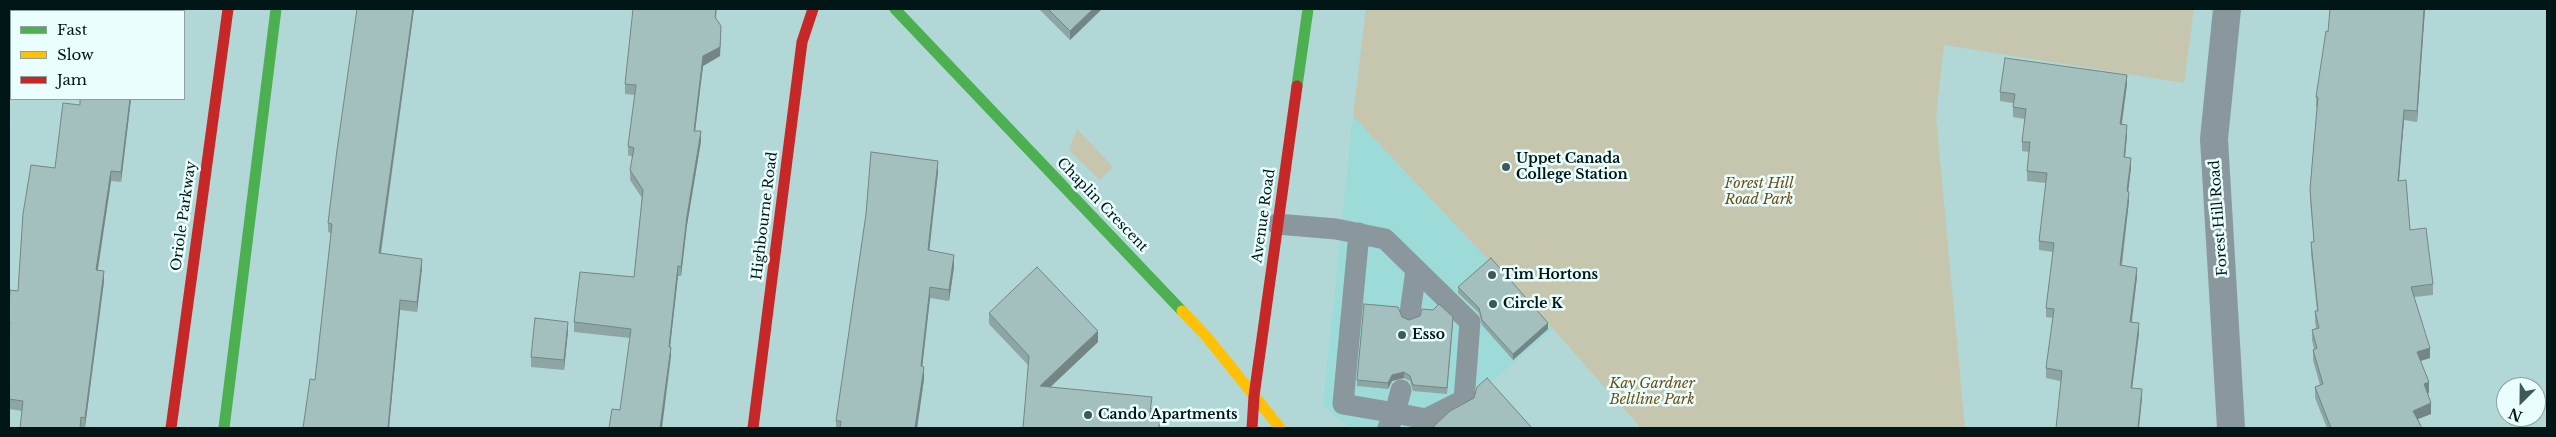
<!DOCTYPE html>
<style>
body{margin:0}
#map{position:relative;width:2556px;height:437px;overflow:hidden;background:#b1d7d6;font-family:"Libre Baskerville",serif}
canvas{display:block}
.frame{position:absolute;inset:0;border:10px solid #001515;pointer-events:none}
.legend{position:absolute;left:10px;top:10px;width:175px;height:90px;box-sizing:border-box;background:#eafefd;border:1px solid #8ca1a0;margin:0;padding:6px 9px;list-style:none;font-size:15px;color:#001515}
.legend li{display:flex;align-items:center;gap:10px;height:25px}
.legend b{width:25px;border:1px solid #8ca1a0}
.north{position:absolute;left:2496px;top:377px;width:50px;height:50px;box-sizing:border-box;background:#eafefd;border:1px solid #8ca1a0;border-radius:50%;rotate:203deg;font-size:14px;font-weight:700;line-height:20px;text-align:center;color:#001515}
.north::after{content:'';display:block;margin:auto;width:18px;height:22px;background:#3e5959;clip-path:polygon(50% 0,100% 100%,50% 72%,0 100%)}
</style>
<div id="map">
<canvas width="2556" height="437"></canvas>
<div class="frame"></div>
<ul class="legend">
<li><b style="height:6px;background:#4caf50"></b>Fast</li>
<li><b style="height:6px;background:#ffc107"></b>Slow</li>
<li><b style="height:6px;background:#c62828"></b>Jam</li>
</ul>
<div class="north">N</div>
</div>
<script>
const c = document.querySelector('canvas').getContext('2d');
c.lineJoin = 'round';
function paint(path, color) {
  c.fillStyle = color;
  c.fill(path, 'evenodd');
}
function toPath(rows) {
  const path = new Path2D();
  for (const r of rows) {
    path.moveTo(r[0], r[1]);
    for (let i = 2; i < r.length; i += 2) path.lineTo(r[i], r[i + 1]);
  }
  return path;
}
function strokePath(path, color, width, dash) {
  c.strokeStyle = color;
  c.lineWidth = width;
  c.lineCap = dash ? 'butt' : 'round';
  c.setLineDash(dash || []);
  c.stroke(path);
}
function label(font, color, halo, rows, align = 'center') {
  c.font = font + ' "Libre Baskerville",serif';
  c.lineWidth = 5;
  c.setLineDash([]);
  c.textBaseline = 'middle';
  c.strokeStyle = halo;
  c.fillStyle = color;
  for (const [text, x, y, turn = 0] of rows) {
    c.save();
    c.translate(x, y);
    c.rotate((+turn || 0) * Math.PI / 180);
    c.textAlign = isNaN(turn) ? turn : align;
    if (halo) c.strokeText(text, 0, 0);
    c.fillText(text, 0, 0);
    c.restore();
  }
}
const built = toPath([
 [1353,116,1553,329,1438,428,1349,428,1323,406]
]);
const green = toPath([
 [1366,9,2194,9,2184,83,1944,45,1936,117,1965,428,1641,428,1553,329,1353,116],
 [1077,129,1113,167,1100,180,1069,150]
]);
const lane = toPath([
 [1277,224,1336,229,1385,239,1470,322,1464,400,1426,419,1395,413,1388,428],
 [1359,233,1343,404,1395,413,1401,390],
 [1410,313,1416,270]
]);
const street = toPath([
 [2227,9,2214,139,2231,428]
]);
const fast = toPath([
 [895,9,1182,311],
 [1297,86,1308,9],
 [224,428,276,9]
]);
const slow = toPath([
 [1182,311,1206,336,1280,428]
]);
const jam = toPath([
 [171,428,228,9],
 [753,428,802,42,813,9],
 [1252,428,1254,396,1297,86]
]);
const wall = toPath([
 [357,9,414,9,381,254,422,268,417,312,400,310,389,428,303,428,315,380,331,233,328,232,328,223],
 [717,9,716,19,721,35,720,56,703,66,695,131,701,141,687,225,681,276,678,276,670,347,671,356,620,410,630,338,574,332,574,322,634,277,642,198,630,180,630,170,633,157,628,155,628,146,635,95,625,94,625,84],
 [1039,9,1102,9,1070,40],
 [2425,9,2417,122,2404,120,2399,180,2410,230,2433,284,2433,295,2414,297,2430,358,2420,361,2429,393,2428,393,2431,414,2418,419,2422,428,2327,428,2315,398,2315,387,2320,385,2313,360,2313,350,2314,349,2312,340,2312,330,2316,328,2315,322,2315,311,2317,311,2311,253,2311,242,2314,242,2310,199,2310,189,2317,108,2316,107,2316,97],
 [2127,84,2122,124,2127,135,2125,158,2131,168,2128,191,2129,201,2122,266,2137,277,2132,322,2139,333,2132,388,2142,399,2046,378,2046,368,2053,318,2046,317,2046,308,2053,252,2039,250,2039,241,2046,183,2027,181,2027,171,2029,152,2022,151,2022,142,2025,119,2013,117,2013,103,2000,101,2000,92],
 [131,99,121,182,111,181,98,270,104,281,85,427,81,427,81,428,20,428,22,411,9,409,9,306,18,291,80,105],
 [938,172,929,251,954,267,949,301,930,298,922,367,924,379,917,428,836,428,836,421,866,214],
 [1458,287,1548,329,1513,360,1482,325,1479,313,1458,293],
 [989,313,1098,342,1050,387,1152,408,1151,412,1160,424,1160,428,1023,428,1029,366,989,324],
 [1402,317,1409,320,1453,323,1447,394,1413,391,1410,381,1404,378,1392,381,1388,389,1357,386,1357,380],
 [568,331,564,370,531,367,531,357]
]);
const shadedWall = toPath([
 [413,9,414,9,379,263,379,253],
 [1093,9,1102,9,1070,40,1070,31],
 [2424,9,2425,9,2417,122,2417,111],
 [721,26,720,56,703,66,694,140,694,131,703,56],
 [2127,75,2127,84,2120,134,2120,124],
 [130,99,131,99,121,182,121,172],
 [2404,110,2404,120,2398,191,2398,181],
 [2127,125,2127,135,2124,167,2124,157],
 [701,131,701,141,687,225,681,276,681,267,687,216],
 [2131,158,2131,168,2127,201,2127,191],
 [938,161,938,172,928,262,928,250],
 [111,171,111,181,96,280,96,270],
 [2129,192,2129,201,2120,275,2120,265],
 [954,255,954,267,949,301,949,290],
 [422,259,422,268,417,312,417,302],
 [678,266,678,276,669,356,669,347],
 [2137,268,2137,277,2130,332,2130,322],
 [104,271,104,281,85,427,85,418],
 [930,287,930,298,921,378,921,366],
 [400,300,400,310,389,428,388,428],
 [568,322,568,331,564,370,564,360],
 [1548,323,1548,329,1513,360,1513,354],
 [2139,323,2139,333,2131,397,2131,388],
 [1098,331,1098,342,1040,397,1040,386],
 [671,347,671,356,662,428,660,428],
 [2430,348,2430,358,2417,362,2417,352],
 [924,367,924,379,917,428,915,428],
 [1404,372,1404,378,1392,381,1388,389,1388,383,1392,375],
 [2429,382,2429,393,2424,395,2424,384],
 [2142,389,2142,399,2139,428,2138,428],
 [2431,403,2431,414,2413,421,2413,411]
]);
const building = toPath([
 [88,9,141,9,141,11,88,11,88,9],
 [357,9,413,9,379,253,422,259,417,302,400,300,388,428,303,428,310,379,315,380,332,224,328,223,337,150,357,9],
 [633,9,716,9,715,17,721,26,720,47,703,56,694,131,701,131,687,216,681,267,678,266,669,347,671,347,660,428,609,428,612,409,620,410,631,329,574,322,580,272,634,277,643,190,630,170,634,148,628,146,636,85,625,84,633,9],
 [1048,9,1093,9,1070,31,1048,9],
 [2330,9,2424,9,2417,111,2404,110,2398,181,2406,180,2410,230,2426,228,2433,284,2411,287,2430,348,2417,352,2429,382,2424,384,2431,403,2413,411,2422,428,2331,428,2315,387,2323,384,2313,350,2317,348,2312,330,2319,328,2315,311,2318,311,2311,242,2314,242,2310,189,2318,97,2316,97,2326,31,2328,32,2330,9],
 [2005,58,2127,75,2120,124,2127,125,2124,157,2131,158,2127,191,2129,192,2120,265,2137,268,2130,322,2139,323,2131,388,2142,389,2138,428,2056,428,2062,371,2046,368,2054,309,2046,308,2054,243,2039,241,2047,173,2027,171,2030,142,2022,142,2026,109,2013,107,2015,94,2000,92,2005,58],
 [80,99,130,99,121,172,111,171,96,270,104,271,85,418,81,417,80,428,20,428,23,401,9,399,9,328,10,322,9,322,9,306,10,290,18,291,23,214,31,165,55,168,63,103,80,105,80,99],
 [871,152,938,161,928,250,954,255,949,290,930,287,921,366,924,367,915,428,840,428,841,421,836,421,866,214,871,152],
 [1491,258,1548,323,1513,354,1482,320,1479,308,1458,287,1491,258],
 [1037,267,1098,331,1040,386,1152,397,1150,412,1160,413,1159,428,1023,428,1029,356,989,313,1037,267],
 [1364,304,1398,307,1402,317,1409,320,1420,316,1422,309,1433,310,1439,304,1453,317,1447,388,1413,385,1410,376,1404,372,1392,375,1388,383,1357,380,1364,304],
 [535,318,568,322,564,360,531,357,535,318],
 [1487,378,1532,428,1434,428,1434,426,1450,411,1474,398,1477,387,1487,378]
]);
const markers = [
 [1506,167,5,"#3e5959"],
 [1492,275,5,"#3e5959"],
 [1493,304,5,"#3e5959"],
 [1402,335,5,"#3e5959"],
 [1088,415,5,"#3e5959"]
];
const poiNames = [
 ["Uppet Canada",1516,159],
 ["College Station",1516,175],
 ["Tim Hortons",1502,275],
 ["Circle K",1503,304],
 ["Esso",1412,335],
 ["Cando Apartments",1098,415]
];
const parkNames = [
 ["Forest Hill",1759,184],
 ["Road Park",1759,200],
 ["Kay Gardner",1652,384],
 ["Beltline Park",1652,400]
];
const streetNames = [
 ["Chaplin Crescent",1102,205,46],
 ["Oriole Parkway",184,216,-82],
 ["Highbourne Road",765,216,-83],
 ["Avenue Road",1264,216,-82],
 ["Forest Hill Road",2219,218,-94]
];
paint(built, '#9ddbd9');
paint(green, '#c6c6af');
strokePath(lane, '#8a989d', 21);
strokePath(street, '#8a989d', 28);
strokePath(fast, '#4caf50', 11);
strokePath(slow, '#ffc107', 11);
strokePath(jam, '#c62828', 11);
paint(wall, '#8da5a3');
paint(shadedWall, '#738685');
paint(building, '#a4c0be');
strokePath(building, '#738685', 1);
for (const [x, y, r, color] of markers) {
  const dot = new Path2D();
  dot.arc(x, y, r, 0, 2 * Math.PI);
  c.fillStyle = color;
  c.fill(dot);
  strokePath(dot, '#eafefd', 2);
}
label('bold 14px', '#001515', '#eafefd', poiNames, 'left');
label('italic 14px', '#6e4b13', '#eafefd', parkNames);
label('14px', '#001515', '#eafefd', streetNames);
</script>
